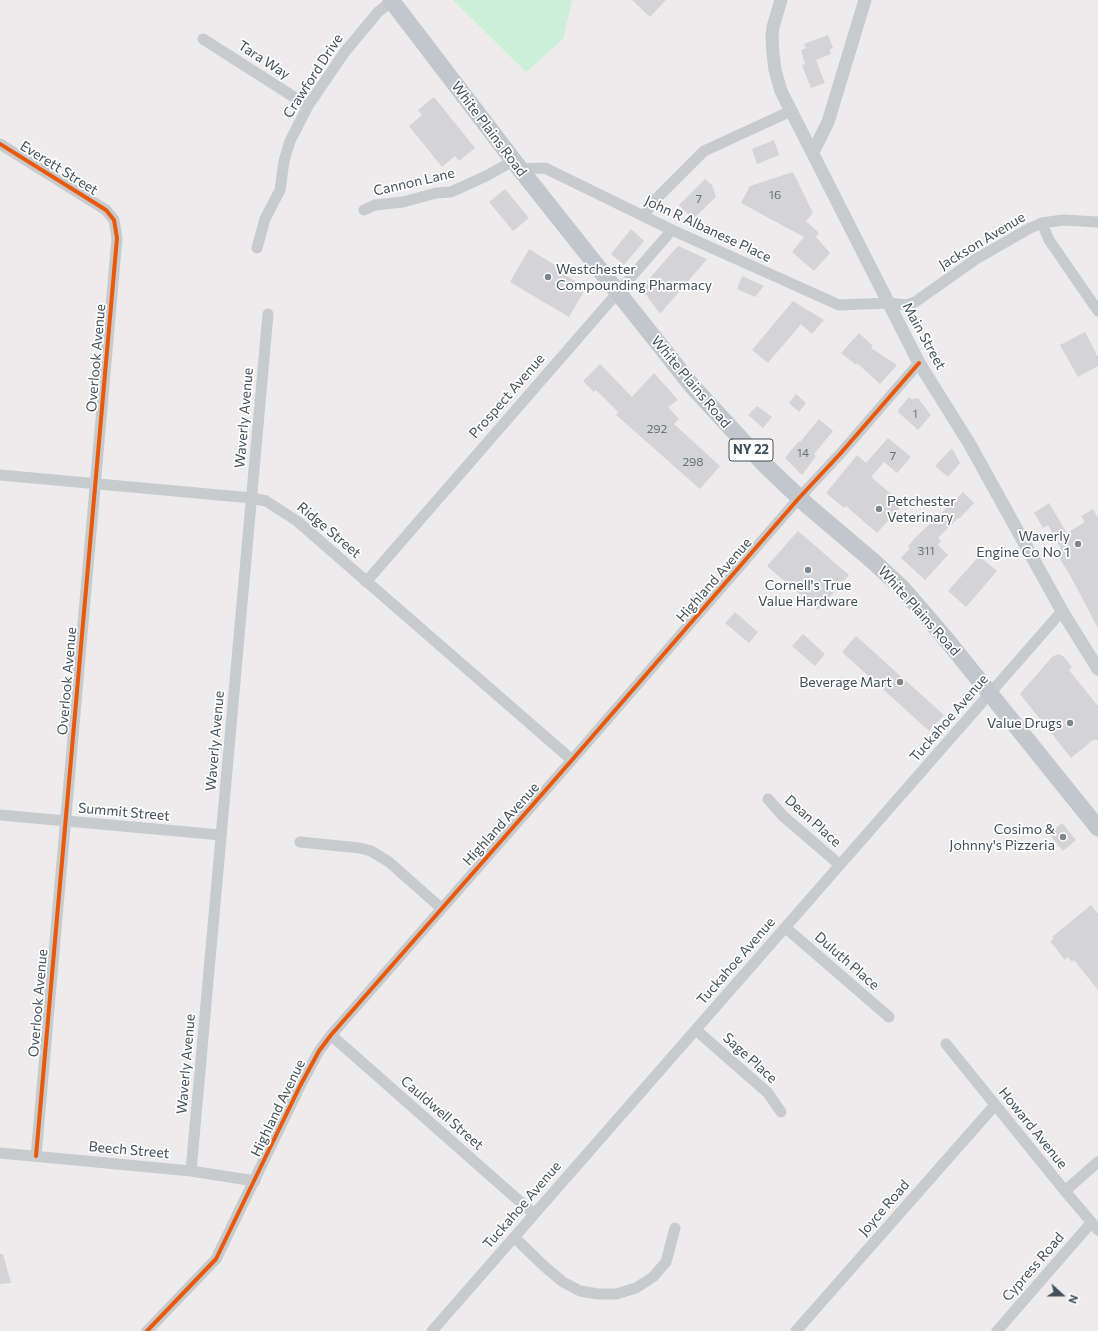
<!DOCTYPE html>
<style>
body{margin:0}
#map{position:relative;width:1098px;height:1331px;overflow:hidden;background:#edebec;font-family:Commissioner,sans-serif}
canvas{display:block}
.north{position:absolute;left:1042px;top:1275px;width:40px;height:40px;-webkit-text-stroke:3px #fff;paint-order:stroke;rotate:111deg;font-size:11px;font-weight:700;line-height:16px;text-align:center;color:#41505a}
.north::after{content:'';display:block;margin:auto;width:14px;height:18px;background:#41505a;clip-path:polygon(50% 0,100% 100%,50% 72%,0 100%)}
</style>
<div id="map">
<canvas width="1098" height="1331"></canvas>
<div class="north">N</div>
</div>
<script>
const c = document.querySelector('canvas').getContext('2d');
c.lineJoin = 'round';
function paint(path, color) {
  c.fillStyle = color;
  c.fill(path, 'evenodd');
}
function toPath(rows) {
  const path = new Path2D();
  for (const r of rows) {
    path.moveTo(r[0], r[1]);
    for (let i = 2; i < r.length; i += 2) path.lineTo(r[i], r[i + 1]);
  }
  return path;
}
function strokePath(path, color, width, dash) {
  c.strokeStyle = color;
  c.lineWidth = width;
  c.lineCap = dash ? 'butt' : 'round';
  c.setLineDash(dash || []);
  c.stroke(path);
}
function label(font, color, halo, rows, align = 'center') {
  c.font = font + ' Commissioner,sans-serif';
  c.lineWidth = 3.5;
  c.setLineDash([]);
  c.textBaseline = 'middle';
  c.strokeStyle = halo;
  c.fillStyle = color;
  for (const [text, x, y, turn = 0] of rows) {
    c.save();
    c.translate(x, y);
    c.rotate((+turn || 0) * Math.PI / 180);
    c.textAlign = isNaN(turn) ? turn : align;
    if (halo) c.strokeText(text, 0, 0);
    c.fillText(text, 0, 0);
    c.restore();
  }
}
const green = toPath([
 [453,0,572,0,563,39,526,72]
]);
const building = toPath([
 [632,0,666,0,650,17],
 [828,35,833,48,830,49,831,54,816,60,825,83,811,88,802,65,805,64,801,50,806,48,804,44],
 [434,97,475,148,459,161,455,156,442,167,409,126,422,115,418,110],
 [774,140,779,155,757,164,752,149],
 [793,172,813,213,806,221,819,233,816,237,830,253,814,271,792,252,804,237,741,203,750,186],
 [705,179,712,185,716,197,693,219,679,205],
 [505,189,529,218,513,231,489,202],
 [631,229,644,241,624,265,611,254],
 [678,246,707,259,660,314,641,288],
 [529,249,566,272,564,274,581,285,579,288,584,291,569,317,510,282],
 [742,276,764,286,755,297,737,289],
 [793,301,824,320,812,334,801,324,768,363,752,350],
 [1085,332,1098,357,1098,366,1078,377,1060,345],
 [859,333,873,346,871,348,897,365,880,384,857,363,856,365,841,353],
 [600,364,632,397,654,373,678,400,668,407,679,419,674,424,720,466,700,489,616,415,618,412,596,390,594,392,583,381],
 [796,394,806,403,799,412,789,403],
 [909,397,911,399,918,398,931,415,918,430,898,412,899,411,898,410],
 [757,406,772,417,763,428,748,415],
 [819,419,833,431,814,454,816,456,802,475,785,458,799,441,800,442],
 [888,438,911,457,897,473,884,462,871,477,903,504,877,533,846,506,844,508,826,493,857,455,866,463],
 [952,448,960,463,948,477,935,466],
 [963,492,974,503,959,519,958,518,938,538,941,541,938,545,948,555,925,580,901,558,910,548,908,546,915,538],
 [1049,503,1067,533,1085,522,1081,516,1093,509,1098,518,1098,628,1072,579,1056,552,1061,548,1048,525,1043,528,1034,513],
 [798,531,849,575,818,610,767,566],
 [979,556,997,571,966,607,948,591],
 [735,612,758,632,749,643,725,623],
 [803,634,825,654,815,666,792,646],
 [856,636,944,715,929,731,842,652],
 [1058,654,1063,656,1072,667,1069,670,1098,706,1098,740,1093,740,1071,758,1020,694,1052,657],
 [1062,823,1076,840,1063,851,1049,834],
 [1091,905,1098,914,1098,990,1074,960,1072,962,1068,957,1065,960,1050,941,1054,939,1052,937],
 [0,1254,3,1254,11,1283,0,1284]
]);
const minor = toPath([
 [203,39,308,106],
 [0,144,106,210,114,220,117,238,36,1156],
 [520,169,545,168,672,230,839,305,888,303,907,305,915,302,976,259,1030,228,1042,223,1063,220,1098,222],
 [364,210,375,205,403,202,436,193,451,192,486,176,513,161],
 [644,216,652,203,704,151,791,111],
 [1042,223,1049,240,1098,311],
 [257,248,265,219,280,190,284,161,290,141,308,106,344,53,378,12,392,1],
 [0,475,252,498,266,501,297,521,572,760],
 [366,582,672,230],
 [768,799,783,816,840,865],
 [0,815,221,835],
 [300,842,360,848,371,851,389,862,441,908],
 [786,928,889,1017],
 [696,1030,768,1093,781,1112],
 [331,1035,534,1214],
 [946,1044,1065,1191,1098,1230],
 [0,1153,191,1171,255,1181],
 [191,1171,268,314],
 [1065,1191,1098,1162],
 [514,1237,544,1266,563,1282,580,1291,598,1294,616,1294,636,1288,653,1277,666,1262,675,1228],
 [147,1331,216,1259,300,1086,319,1051,331,1035,572,760,799,498,840,454,919,363],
 [432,1331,1062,611],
 [796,1331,995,1105],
 [997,1331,1091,1223]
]);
const tertiary = toPath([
 [781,0,773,27,772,37,773,54,775,70,781,91,919,363,969,443,1062,611,1098,669],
 [813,152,828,122,865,0]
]);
const primary = toPath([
 [391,0,520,169,693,387,764,464,808,506,874,562,903,589,946,639,1098,828]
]);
const cycleway = toPath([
 [0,144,106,210,114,220,117,238,36,1156],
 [147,1331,216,1259,300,1086,319,1051,331,1035,572,760,799,498,840,454,919,363]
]);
const markers = [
 [548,277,4,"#7d868d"],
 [879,509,4,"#7d868d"],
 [1078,544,4,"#7d868d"],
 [808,570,4,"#7d868d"],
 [900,682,4,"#7d868d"],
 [1070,723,4,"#7d868d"],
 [1063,837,4,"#7d868d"]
];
const numberNames = [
 ["16",775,195],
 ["7",699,199],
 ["1",915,414],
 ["292",657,429],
 ["14",803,453],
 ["7",893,456],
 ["298",693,462],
 ["311",926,551]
];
const shields = [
 [751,450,44]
];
const shieldNames = [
 ["NY 22",751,450]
];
const streetNames = [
 ["Tara Way",264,60,33],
 ["Crawford Drive",313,76,-57],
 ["White Plains Road",489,129,53],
 ["Everett Street",59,168,32],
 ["Cannon Lane",414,182,-13],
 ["John R Albanese Place",708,229,25],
 ["Jackson Avenue",982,241,-31],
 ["Main Street",924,336,61],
 ["Overlook Avenue",96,358,-85],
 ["White Plains Road",691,382,50],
 ["Prospect Avenue",507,396,-49],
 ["Waverly Avenue",244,418,-85],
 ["Ridge Street",329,530,40],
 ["Highland Avenue",714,580,-49],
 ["White Plains Road",919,611,48],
 ["Overlook Avenue",67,681,-85],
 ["Tuckahoe Avenue",949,718,-49],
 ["Waverly Avenue",215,741,-85],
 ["Summit Street",124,812,5],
 ["Dean Place",813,821,42],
 ["Highland Avenue",501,824,-48],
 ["Tuckahoe Avenue",736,961,-49],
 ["Duluth Place",847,961,41],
 ["Overlook Avenue",38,1003,-85],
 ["Sage Place",750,1058,42],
 ["Waverly Avenue",186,1064,-85],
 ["Highland Avenue",278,1108,-64],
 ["Cauldwell Street",442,1113,41],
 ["Howard Avenue",1033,1128,51],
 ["Beech Street",129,1150,5],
 ["Tuckahoe Avenue",522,1205,-49],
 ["Joyce Road",884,1208,-49],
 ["Cypress Road",1033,1267,-49]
];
const poiNames = [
 ["Westchester",556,269,"left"],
 ["Compounding Pharmacy",556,285,"left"],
 ["Petchester",887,501,"left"],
 ["Veterinary",887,517,"left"],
 ["Waverly",1070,536],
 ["Engine Co No 1",1070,552],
 ["Cornell's True",808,585,"center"],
 ["Value Hardware",808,601,"center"],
 ["Beverage Mart",892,682],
 ["Value Drugs",1062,723],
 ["Cosimo &",1055,829],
 ["Johnny's Pizzeria",1055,845]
];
paint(green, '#ccf0d7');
paint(building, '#d4d4d6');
strokePath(minor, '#c7cbce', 11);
strokePath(tertiary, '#c7cbce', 13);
strokePath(primary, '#c2c7cc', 17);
strokePath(cycleway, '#e8590c', 4);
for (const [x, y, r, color] of markers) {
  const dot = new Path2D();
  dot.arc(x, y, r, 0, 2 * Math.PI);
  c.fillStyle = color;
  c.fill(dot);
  strokePath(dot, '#fff', 1.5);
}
label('12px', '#67727a', null, numberNames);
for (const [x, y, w] of shields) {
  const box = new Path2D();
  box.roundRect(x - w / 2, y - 11, w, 22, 3);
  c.fillStyle = '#fff';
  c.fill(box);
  strokePath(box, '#41505a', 1);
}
label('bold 13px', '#41505a', null, shieldNames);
label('14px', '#41505a', '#fff', streetNames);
label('14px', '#41505a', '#fff', poiNames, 'right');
</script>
